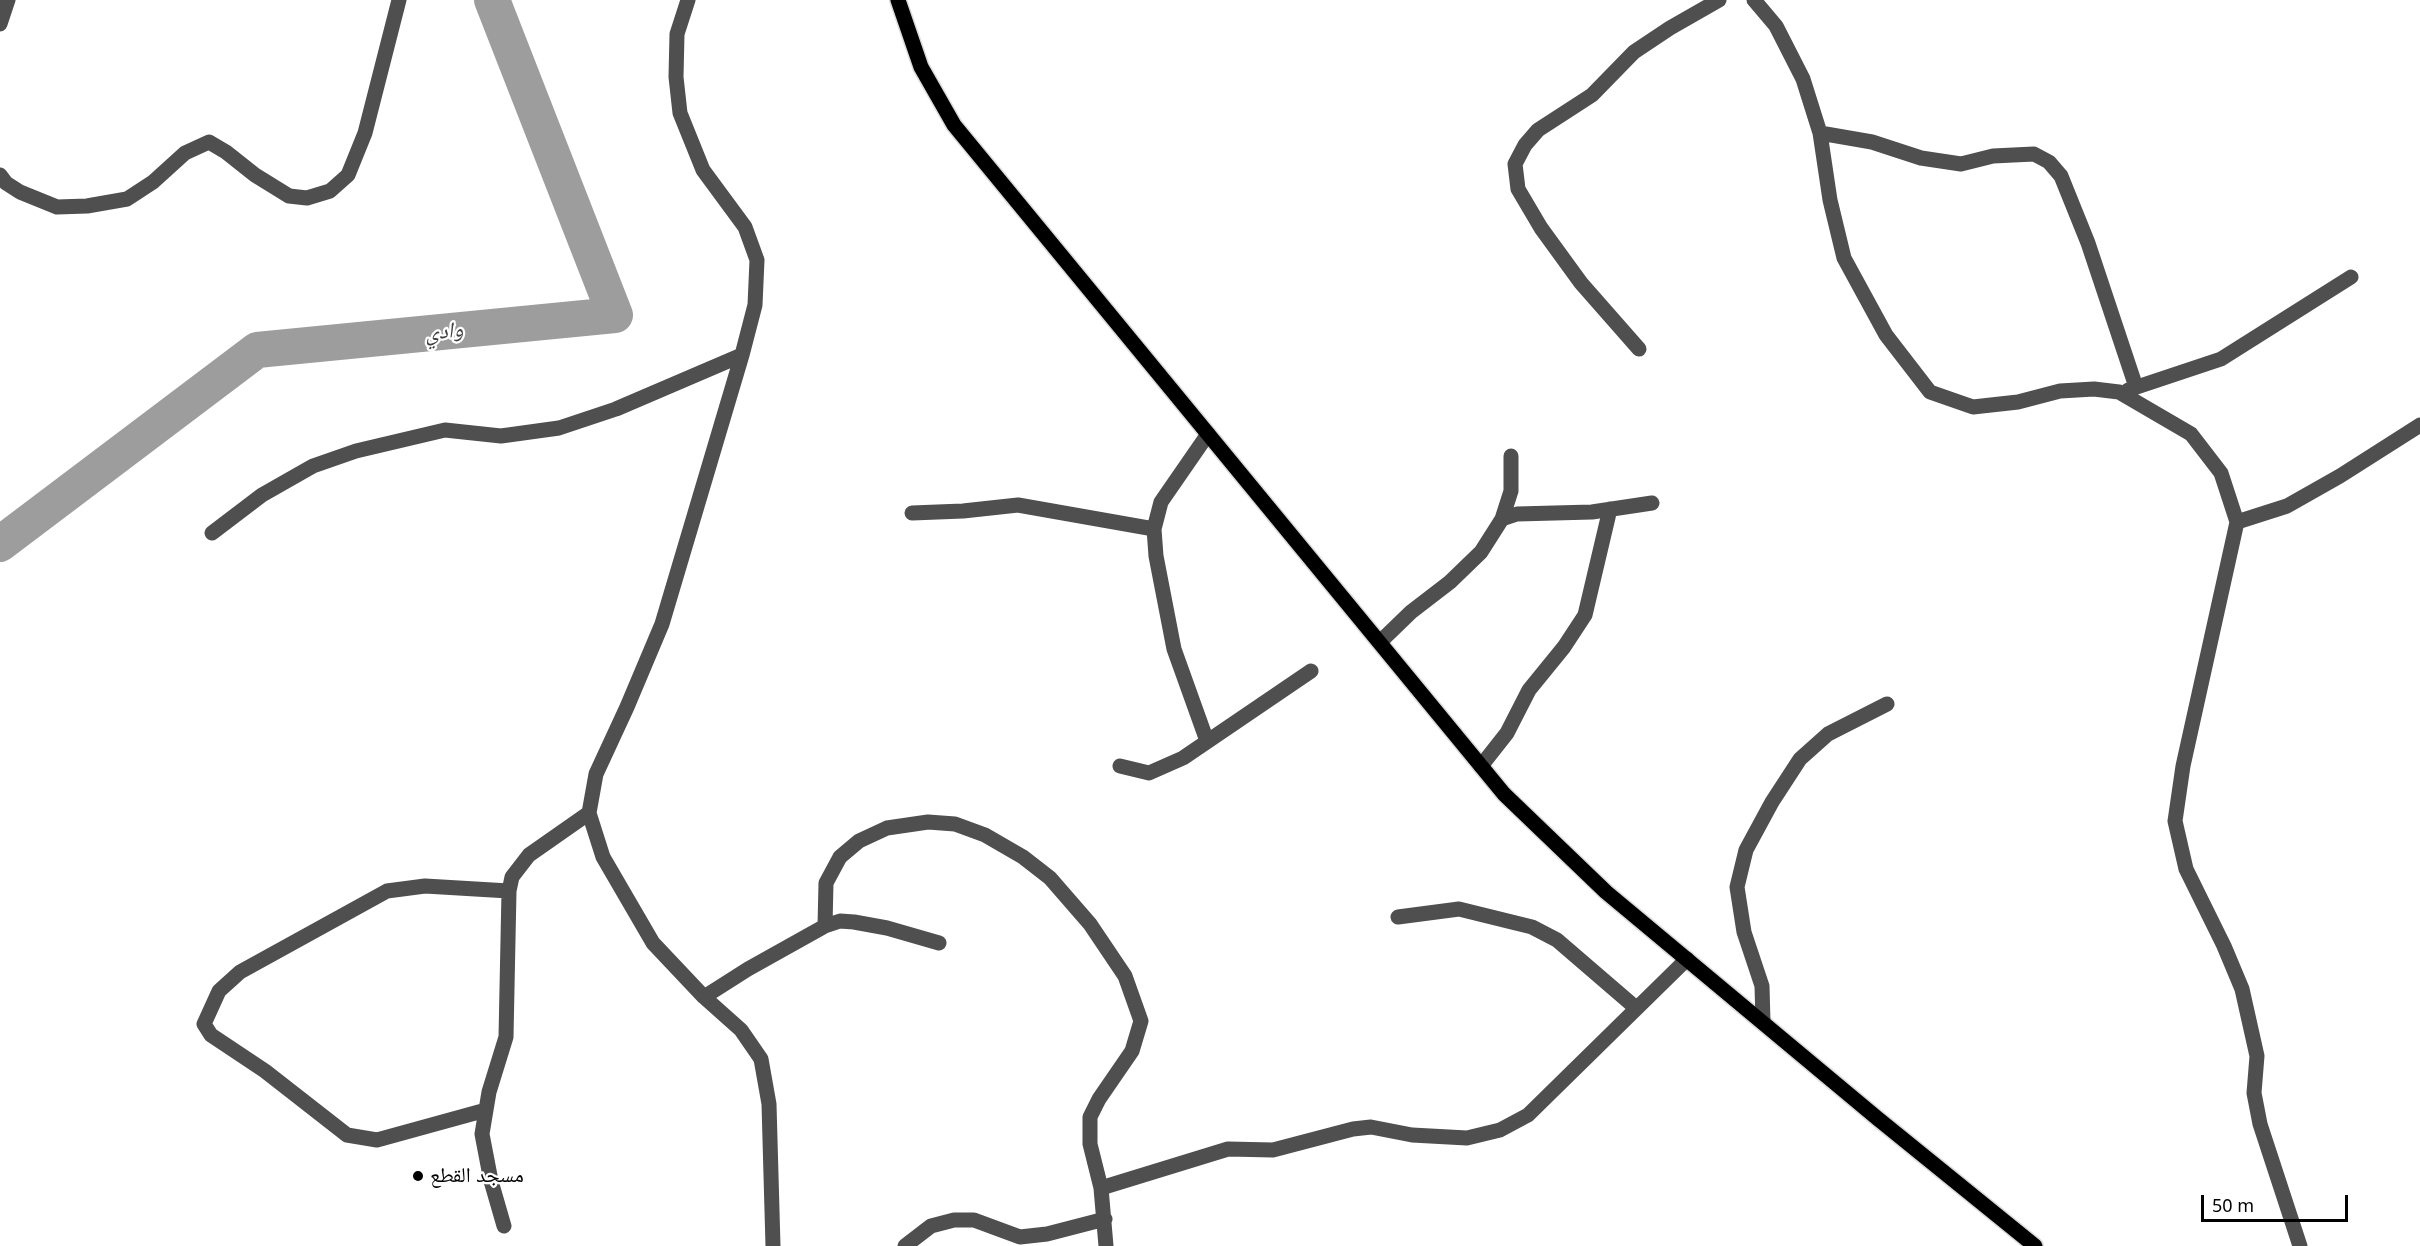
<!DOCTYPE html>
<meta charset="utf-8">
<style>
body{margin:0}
#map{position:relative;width:2420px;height:1246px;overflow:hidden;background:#fff;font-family:"Noto Sans",sans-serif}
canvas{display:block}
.scale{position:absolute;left:2201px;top:1195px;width:147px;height:27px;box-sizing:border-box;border:3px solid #000;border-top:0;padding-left:8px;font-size:18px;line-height:21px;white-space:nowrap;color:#000;-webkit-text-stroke:4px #fff;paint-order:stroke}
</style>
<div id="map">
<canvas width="2420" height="1246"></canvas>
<div class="scale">50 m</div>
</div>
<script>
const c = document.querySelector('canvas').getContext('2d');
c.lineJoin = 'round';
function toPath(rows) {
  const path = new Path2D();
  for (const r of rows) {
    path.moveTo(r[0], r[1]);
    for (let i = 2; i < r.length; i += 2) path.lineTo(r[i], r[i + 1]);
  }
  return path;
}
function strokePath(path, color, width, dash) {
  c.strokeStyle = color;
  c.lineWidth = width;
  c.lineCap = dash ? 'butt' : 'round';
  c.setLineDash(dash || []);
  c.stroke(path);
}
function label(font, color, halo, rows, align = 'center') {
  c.font = font + ' "Noto Sans","Noto Naskh Arabic",sans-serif';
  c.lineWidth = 4.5;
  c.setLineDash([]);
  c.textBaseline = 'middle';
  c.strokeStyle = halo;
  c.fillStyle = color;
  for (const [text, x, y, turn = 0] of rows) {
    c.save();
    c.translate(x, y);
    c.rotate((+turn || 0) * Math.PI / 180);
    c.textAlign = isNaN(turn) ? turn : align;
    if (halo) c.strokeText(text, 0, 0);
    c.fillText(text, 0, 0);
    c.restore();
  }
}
const river = toPath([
 [0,544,257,350,615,315,492,0]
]);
const minor = toPath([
 [688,0,677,34,676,77,680,113,703,170,745,227,757,260,755,305,742,355,662,624,627,707,596,774,589,813,603,857,653,943,704,997,741,1030,761,1059,769,1104,773,1246],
 [1754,0,1776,26,1803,79,1820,133,1830,200,1844,258,1886,335,1930,392,1973,407,2018,402,2060,391,2094,389,2119,392,2191,434,2221,473,2237,522,2183,766,2175,821,2186,869,2224,946,2242,989,2257,1056,2254,1093,2260,1124,2300,1246],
 [0,24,8,0],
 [1820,133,1872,142,1921,158,1961,164,1993,156,2034,154,2049,162,2061,176,2088,243,2136,387],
 [0,175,6,183,20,192,57,207,87,206,127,199,153,182,185,153,209,142,226,152,255,175,289,196,307,198,330,191,348,175,365,133,399,0],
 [1639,349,1581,283,1541,228,1518,189,1515,164,1525,145,1538,130,1592,95,1634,52,1670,28,1719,0],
 [2128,390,2221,359,2351,277],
 [912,513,963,511,1018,505,1154,529],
 [1502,519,1517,514,1592,512,1652,503],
 [2237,522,2287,506,2340,476,2420,425],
 [212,533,262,495,313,466,356,451,445,430,501,436,559,428,616,409,742,355],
 [1380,642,1411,612,1450,582,1481,552,1502,519,1511,491,1511,456],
 [1207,741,1174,649,1156,556,1154,529,1161,502,1208,434],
 [1120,766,1149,773,1183,758,1311,671],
 [1481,766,1507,733,1529,690,1564,647,1585,615,1610,509],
 [1398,917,1459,909,1532,927,1557,940,1636,1008],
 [825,926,826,883,840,857,859,841,887,828,928,822,955,824,985,835,1023,857,1050,878,1090,924,1125,976,1141,1021,1132,1051,1099,1099,1090,1117,1090,1144,1101,1188,1106,1246],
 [704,997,748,969,825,926,840,921,854,922,887,928,939,943],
 [1763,1022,1762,986,1744,932,1737,887,1746,850,1772,802,1800,759,1828,734,1887,704],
 [486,1110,377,1140,347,1135,265,1071,211,1035,204,1024,219,991,240,972,387,891,425,886,509,891],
 [1101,1188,1228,1149,1273,1150,1353,1129,1371,1127,1412,1135,1467,1138,1500,1130,1528,1115,1687,959],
 [504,1226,491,1181,482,1134,489,1092,506,1037,509,891,512,877,529,855,589,813],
 [905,1246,931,1226,954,1220,974,1220,1020,1237,1047,1234,1105,1219]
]);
const major = toPath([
 [898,0,921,67,954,125,1504,794,1606,892,1877,1118,2035,1246]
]);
const markers = [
 [418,1176,6,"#000"]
];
const poiNames = [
 ["مسجد القطع",430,1176]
];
const waterNames = [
 ["وادي",444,332,-6]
];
strokePath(river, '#9d9d9d', 36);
strokePath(major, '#dbdbdb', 18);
strokePath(minor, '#4f4f4f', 15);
strokePath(major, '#000', 15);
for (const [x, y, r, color] of markers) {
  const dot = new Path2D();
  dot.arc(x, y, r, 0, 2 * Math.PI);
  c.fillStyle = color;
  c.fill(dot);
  strokePath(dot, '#fff', 2);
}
label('21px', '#000', '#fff', poiNames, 'left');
label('italic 22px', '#3e3e3e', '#fff', waterNames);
</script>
